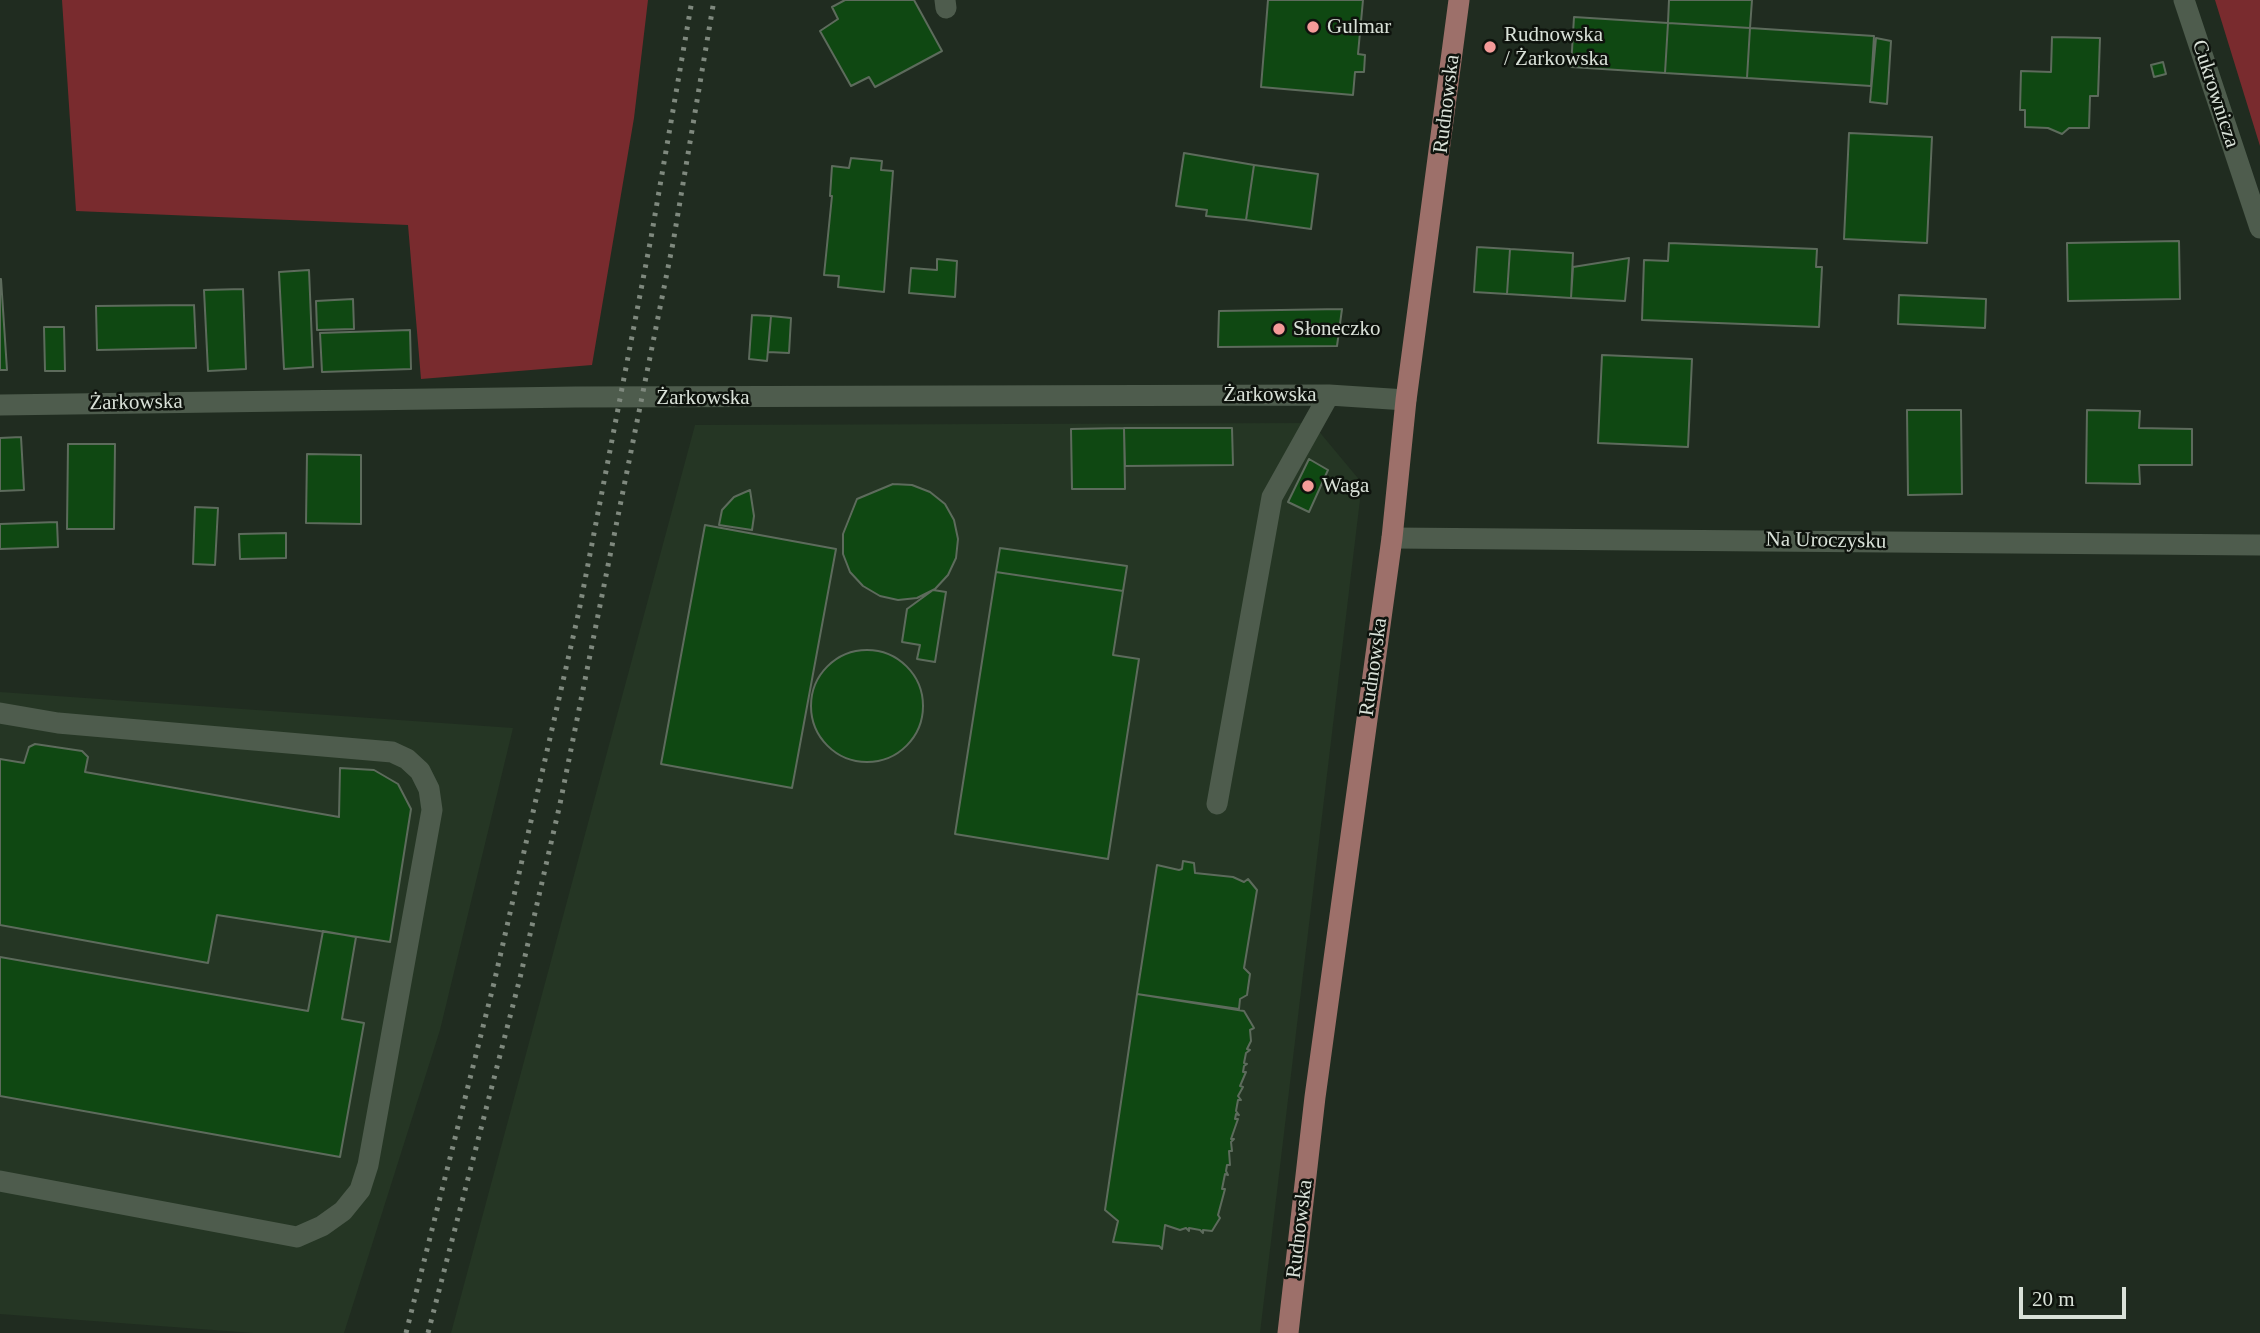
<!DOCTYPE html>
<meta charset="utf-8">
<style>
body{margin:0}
#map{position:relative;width:2260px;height:1333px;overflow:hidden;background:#202c20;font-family:Georgia,serif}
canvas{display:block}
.scale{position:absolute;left:2019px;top:1287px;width:107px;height:32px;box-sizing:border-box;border:4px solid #d9e1d8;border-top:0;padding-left:9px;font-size:21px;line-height:24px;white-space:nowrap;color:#d9e1d8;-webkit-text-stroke:5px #0e130d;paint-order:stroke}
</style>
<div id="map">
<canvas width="2260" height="1333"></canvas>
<div class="scale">20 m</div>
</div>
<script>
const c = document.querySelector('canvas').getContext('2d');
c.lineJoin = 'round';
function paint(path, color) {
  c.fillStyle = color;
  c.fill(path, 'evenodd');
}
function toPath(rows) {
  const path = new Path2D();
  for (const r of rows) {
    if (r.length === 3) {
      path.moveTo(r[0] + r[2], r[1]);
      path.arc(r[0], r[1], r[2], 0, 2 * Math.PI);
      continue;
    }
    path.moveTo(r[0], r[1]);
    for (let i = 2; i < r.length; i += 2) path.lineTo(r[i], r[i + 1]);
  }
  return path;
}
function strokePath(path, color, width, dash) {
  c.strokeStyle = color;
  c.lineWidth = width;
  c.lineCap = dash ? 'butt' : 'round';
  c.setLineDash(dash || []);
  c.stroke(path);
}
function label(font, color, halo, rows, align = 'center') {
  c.font = font + ' Georgia,serif';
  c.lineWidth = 5;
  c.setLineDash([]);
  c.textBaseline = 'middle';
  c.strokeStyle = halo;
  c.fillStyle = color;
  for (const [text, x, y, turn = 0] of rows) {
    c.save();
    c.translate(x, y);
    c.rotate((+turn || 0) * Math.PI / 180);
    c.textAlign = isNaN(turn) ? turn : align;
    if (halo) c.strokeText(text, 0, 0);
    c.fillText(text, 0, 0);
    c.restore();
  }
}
const built = toPath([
 [1312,423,1362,483,1260,1333,451,1333,695,425],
 [0,692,513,728,440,1030,344,1333,253,1333,0,1314]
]);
const green = toPath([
 [62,0,648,0,634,118,592,365,421,379,408,225,76,211],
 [2215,0,2260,0,2260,146]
]);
const building = toPath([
 [845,0,914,0,942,51,875,87,869,77,851,86,820,31,838,19,832,7,845,0],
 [1268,0,1363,0,1358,54,1365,55,1364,72,1355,72,1353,95,1261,87,1268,0],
 [1669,0,1752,0,1750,28,1668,23,1669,0],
 [1574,17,1668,23,1665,73,1571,67,1574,17],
 [1668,23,1750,28,1747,78,1665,73,1668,23],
 [1750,28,1874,36,1871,86,1747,78,1750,28],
 [2052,37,2100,38,2098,96,2090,96,2089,128,2069,128,2062,134,2048,128,2025,127,2025,110,2020,110,2021,71,2051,72,2052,37],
 [1876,38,1891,41,1887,104,1870,102,1876,38],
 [2163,62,2166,74,2154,77,2151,65,2163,62],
 [1849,133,1932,137,1927,243,1844,239,1849,133],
 [1184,153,1254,165,1246,220,1206,216,1207,210,1176,206,1184,153],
 [851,158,882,161,881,170,893,171,884,292,838,287,839,276,824,275,832,196,830,196,832,166,849,168,851,158],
 [1254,165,1318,174,1311,229,1246,220,1254,165],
 [2179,241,2180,299,2068,301,2067,243,2179,241],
 [1669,243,1817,249,1816,267,1822,267,1819,327,1642,320,1644,260,1668,261,1669,243],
 [1477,247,1510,249,1507,294,1474,292,1477,247],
 [1510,249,1573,253,1571,298,1507,294,1510,249],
 [1629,258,1625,301,1571,298,1573,267,1629,258],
 [937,259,957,261,955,297,909,293,911,268,937,270,937,259],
 [309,270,313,367,284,369,279,272,309,270],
 [0,279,1,279,7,370,0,370,0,279],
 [243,289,246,369,208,371,204,290,243,289],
 [1899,295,1986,299,1985,328,1898,324,1899,295],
 [353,299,354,329,317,330,316,301,353,299],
 [194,305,196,348,97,350,96,306,194,305],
 [1342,309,1337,346,1218,347,1219,311,1342,309],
 [752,315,771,316,767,361,749,359,752,315],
 [771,316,791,318,789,353,768,352,771,316],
 [44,327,64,327,65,371,45,371,44,327],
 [410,330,411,369,322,372,320,333,410,330],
 [1602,355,1692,359,1688,447,1598,443,1602,355],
 [1907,410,1961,410,1962,494,1908,495,1907,410],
 [2087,410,2140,411,2139,428,2192,429,2192,465,2139,465,2140,484,2086,483,2087,410],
 [1124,428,1232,428,1233,465,1125,466,1124,428],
 [1124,428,1125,489,1072,489,1071,429,1124,428],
 [21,437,24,490,0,491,0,438,21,437],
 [68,444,115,444,114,529,67,529,68,444],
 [307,454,361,455,361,524,306,523,307,454],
 [1309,459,1328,470,1309,512,1288,502,1309,459],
 [893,484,912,485,930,492,945,504,954,520,958,539,956,558,948,575,935,589,917,598,898,600,880,596,863,586,850,572,843,554,843,534,857,499,893,484],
 [750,490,754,516,752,530,719,525,722,510,734,497,750,490],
 [195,507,218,508,215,565,193,564,195,507],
 [57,522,58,547,0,549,0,524,57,522],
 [705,525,836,549,792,788,661,764,705,525],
 [286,533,286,558,240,559,239,534,286,533],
 [1000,548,1127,566,1123,591,996,572,1000,548],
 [996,572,1123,591,1113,655,1139,659,1108,859,955,834,996,572],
 [933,590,946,592,935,662,917,659,920,645,902,642,907,609,933,590],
 [867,706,56],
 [35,744,82,751,88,757,85,772,339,817,340,768,374,770,398,784,411,809,390,942,217,915,208,963,0,925,0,759,24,763,29,747,35,744],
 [1183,861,1194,863,1195,873,1233,877,1244,882,1248,879,1257,890,1244,968,1250,974,1247,995,1240,999,1239,1009,1137,994,1157,865,1179,870,1182,869,1183,861],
 [323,931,356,937,342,1019,364,1023,340,1157,0,1096,0,957,308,1011,323,931],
 [1137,994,1244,1011,1254,1028,1250,1030,1251,1041,1247,1049,1250,1050,1246,1053,1244,1063,1247,1064,1244,1066,1243,1072,1246,1072,1240,1086,1243,1087,1238,1096,1241,1100,1238,1100,1236,1111,1239,1115,1236,1114,1235,1119,1238,1119,1231,1139,1234,1139,1231,1142,1232,1151,1229,1151,1230,1165,1227,1165,1226,1171,1228,1175,1225,1174,1222,1189,1225,1189,1218,1215,1220,1218,1212,1231,1203,1230,1203,1233,1200,1230,1189,1228,1189,1231,1186,1228,1180,1230,1165,1225,1162,1249,1159,1246,1113,1242,1118,1221,1105,1210,1137,994]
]);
const minor = toPath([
 [945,0,946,8],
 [2184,0,2260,228],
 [0,405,576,397,1329,395,1406,400],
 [1392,538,2260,545],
 [0,713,58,723,392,752,407,759,420,771,429,789,432,810,368,1165,360,1190,343,1211,322,1226,297,1237,0,1181],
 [1217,804,1272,497,1329,395]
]);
const major = toPath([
 [1288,1333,1315,1097,1392,538,1406,400,1459,0]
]);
const rail = toPath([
 [406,1333,494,983,579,611,651,238,692,0],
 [428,1333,520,978,560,804,673,243,714,0]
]);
const markers = [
 [1313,27,7,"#f59b99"],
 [1490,47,7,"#f59b99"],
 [1279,329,7,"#f59b99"],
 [1308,486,7,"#f59b99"]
];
const poiNames = [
 ["Gulmar",1327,27],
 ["Rudnowska",1504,35],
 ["/ Żarkowska",1504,59],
 ["Słoneczko",1293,329],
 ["Waga",1322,486]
];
const streetNames = [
 ["Cukrownicza",2215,94,72],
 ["Rudnowska",1447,104,-83],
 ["Żarkowska",1270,395],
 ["Żarkowska",703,398],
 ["Żarkowska",136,403,-1],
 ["Na Uroczysku",1826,541,1],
 ["Rudnowska",1374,667,-82],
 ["Rudnowska",1300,1229,-83]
];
paint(built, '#253624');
paint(green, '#792b2e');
paint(building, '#0f4812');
strokePath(building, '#5d6b5c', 2);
strokePath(minor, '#4e5c4d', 21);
strokePath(major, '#9d706a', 21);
strokePath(rail, '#7f897e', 5, [3.5, 7]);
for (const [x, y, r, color] of markers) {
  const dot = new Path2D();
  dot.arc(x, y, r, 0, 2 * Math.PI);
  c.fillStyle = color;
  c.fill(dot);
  strokePath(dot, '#0e130d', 2.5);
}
label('21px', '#d9e1d8', '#0e130d', poiNames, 'left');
label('21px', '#d9e1d8', '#0e130d', streetNames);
</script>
